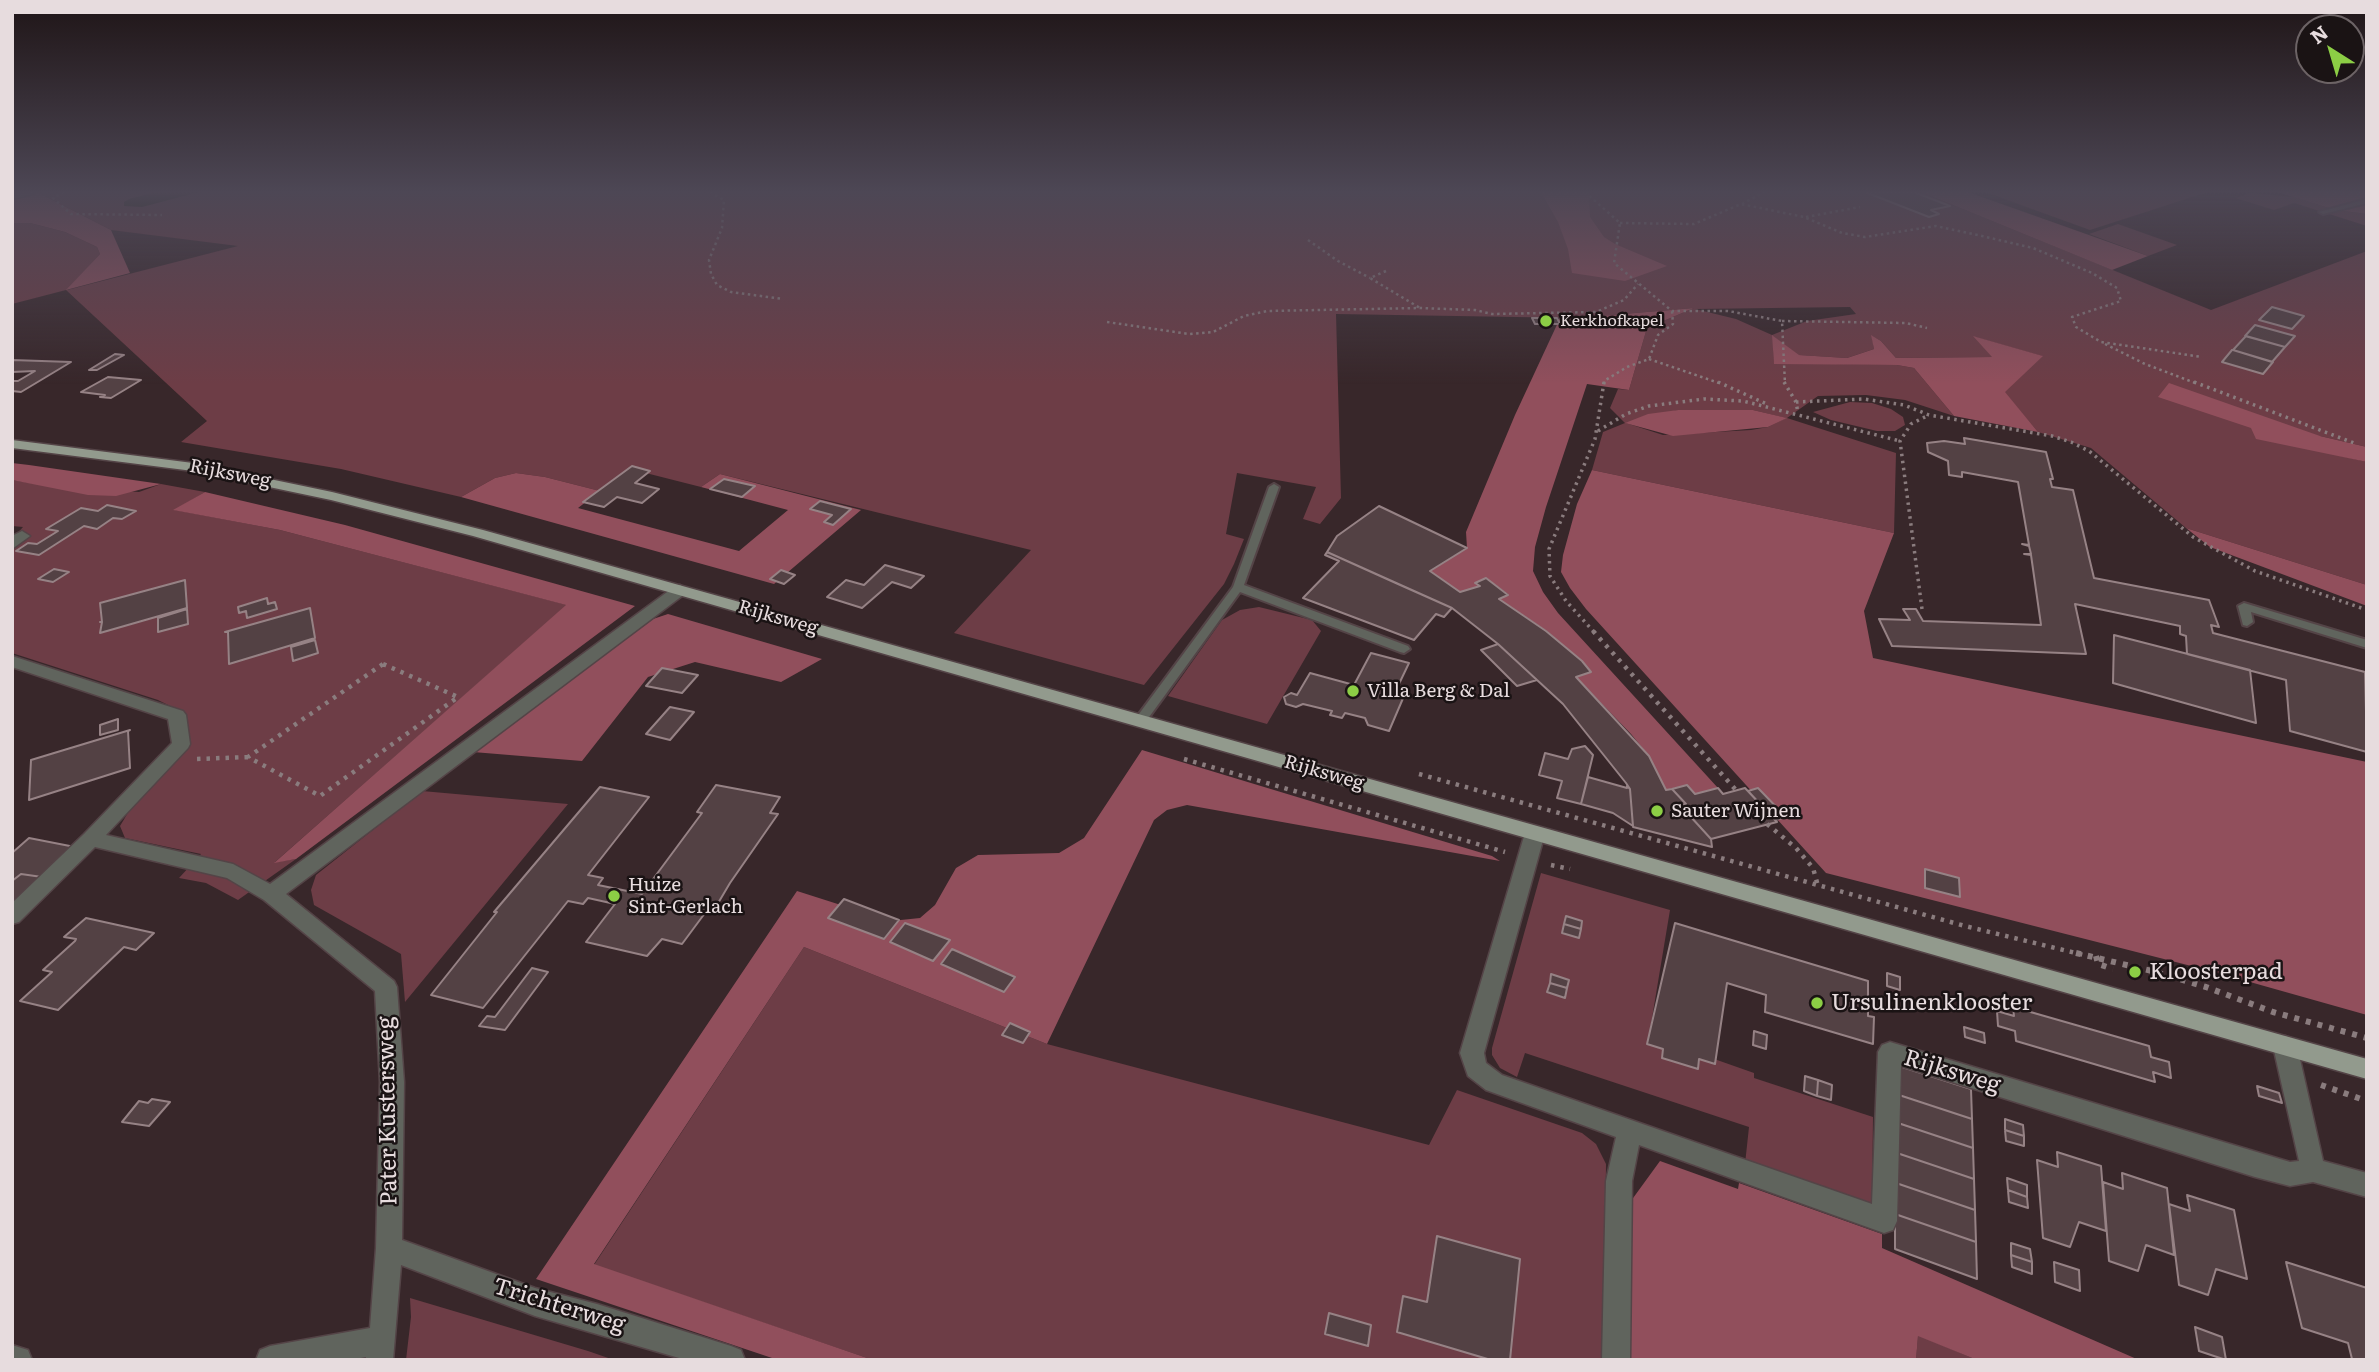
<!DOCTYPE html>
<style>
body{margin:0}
#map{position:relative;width:2379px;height:1372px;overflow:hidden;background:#38272a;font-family:Literata,serif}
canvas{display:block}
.frame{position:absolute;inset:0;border:14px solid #e7dcde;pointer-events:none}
.north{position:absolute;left:2295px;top:14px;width:70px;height:70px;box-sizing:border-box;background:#1a1314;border:2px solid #6c6365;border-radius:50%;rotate:323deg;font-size:19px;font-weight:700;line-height:28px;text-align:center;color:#e7dcde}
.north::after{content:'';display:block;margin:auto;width:24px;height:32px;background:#8cce45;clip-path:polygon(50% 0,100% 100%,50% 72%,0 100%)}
</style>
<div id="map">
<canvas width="2379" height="1372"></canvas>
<div class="frame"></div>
<div class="north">N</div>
</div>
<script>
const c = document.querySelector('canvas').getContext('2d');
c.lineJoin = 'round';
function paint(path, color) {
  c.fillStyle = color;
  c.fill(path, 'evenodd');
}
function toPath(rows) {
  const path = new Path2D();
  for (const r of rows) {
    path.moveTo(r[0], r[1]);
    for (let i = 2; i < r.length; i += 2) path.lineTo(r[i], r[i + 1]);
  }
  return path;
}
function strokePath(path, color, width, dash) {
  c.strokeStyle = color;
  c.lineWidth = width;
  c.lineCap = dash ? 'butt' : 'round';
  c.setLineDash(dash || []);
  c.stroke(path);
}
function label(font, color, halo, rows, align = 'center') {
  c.font = font + ' Literata,serif';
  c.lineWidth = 5;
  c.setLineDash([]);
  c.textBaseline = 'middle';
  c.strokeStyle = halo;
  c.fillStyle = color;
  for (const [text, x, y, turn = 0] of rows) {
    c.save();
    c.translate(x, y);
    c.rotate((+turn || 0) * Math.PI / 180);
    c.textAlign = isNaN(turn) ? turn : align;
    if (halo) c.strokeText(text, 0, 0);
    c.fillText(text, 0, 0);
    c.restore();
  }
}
const green = toPath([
 [37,192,1921,192,2211,310,2367,251,2367,447,2320,436,2316,450,2367,462,2367,585,2186,528,2091,448,2038,432,2004,392,2042,356,1975,337,1993,357,1896,358,1881,341,1872,336,1874,349,1847,358,1798,355,1773,336,1774,363,1897,365,1914,368,1954,416,1905,400,1866,395,1818,396,1787,418,1896,453,1894,533,1592,470,1603,432,1625,423,1610,408,1618,389,1629,390,1647,328,1694,308,1576,318,1336,314,1341,498,1320,524,1303,519,1316,487,1237,473,1226,534,1244,539,1234,564,1224,584,1144,685,954,633,1031,550,720,474,701,487,630,469,600,491,545,477,516,473,495,478,461,497,341,469,181,442,207,421,66,290,12,304,12,223,30,223,65,232,97,247,100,254,67,290,238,246,111,230],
 [1850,307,1856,314,1807,321,1772,335,1736,319,1695,309],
 [1678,410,1753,410,1786,418,1768,427,1751,430,1663,435,1626,423],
 [1985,192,2208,192,2090,230],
 [2250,193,2294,197,2335,210,2367,214,2367,226,2294,203,2274,210,2235,198],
 [2118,224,2177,245,2148,256,2089,234],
 [1850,402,1872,403,1891,409,1903,417,1905,425,1895,431,1877,431,1831,420,1813,412],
 [12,480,43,485,139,492,161,484,205,492,175,510,280,530,567,605,275,862,296,859,238,900,206,883,179,878,201,854,125,838,120,826,132,806,178,756,180,711,158,700,12,653,12,539,23,527,12,526],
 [1259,607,1312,620,1321,631,1267,724,1168,696,1222,620,1240,610],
 [422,791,568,804,405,1002,401,954,314,905,311,890,316,875],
 [1541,873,1670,910,1649,1036,1754,1073,1754,1078,1873,1117,1872,1207,1745,1164,1749,1127,1525,1053,1517,1077,1500,1068,1492,1055,1492,1048],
 [804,947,1047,1044,1429,1145,1457,1090,1582,1133,1596,1144,1606,1164,1604,1360,873,1360,594,1265],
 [410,1298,588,1351,614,1360,406,1360,411,1317],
 [1918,1335,1977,1360,1916,1360]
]);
const forest = toPath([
 [37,192,111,230,130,273,66,290,100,254,97,247,65,232,30,223,12,223,12,198],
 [1541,192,1589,192,1590,217,1604,237,1615,244,1667,266,1625,281,1572,273,1568,249,1558,222],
 [1921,192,1968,192,2148,256,2112,270],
 [2277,192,2367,192,2367,214,2335,210],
 [1694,308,1647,328,1629,390,1587,384,1546,507,1535,547,1533,571,1543,592,1558,613,1718,788,1695,794,1687,785,1666,790,1649,756,1631,734,1576,677,1590,672,1581,661,1547,631,1499,599,1508,594,1486,578,1475,583,1480,586,1460,592,1430,571,1467,548,1466,532,1515,415,1561,316,1576,318],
 [1772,335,1799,355,1847,358,1874,349,1871,335,1881,341,1896,358,1992,357,1973,336,2043,356,2005,392,2038,432,1954,416,1914,368,1897,365,1774,364],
 [2169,383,2320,436,2367,447,2367,462,2256,439,2251,428,2158,397],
 [1678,410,1753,410,1787,418,1768,427,1673,436,1625,423,1648,414],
 [12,463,29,465,161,484,116,496,88,495,12,480],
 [1592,470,1894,533,1864,611,1873,658,2367,762,2367,1015,2211,971,1826,873,1586,609,1570,588,1561,572,1563,555,1577,504],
 [516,473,545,477,600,491,578,508,739,551,788,510,701,487,720,474,861,510,774,584,461,497,495,478],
 [205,492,345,525,635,606,296,859,274,863,566,605,280,530,173,510],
 [2186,528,2367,585,2367,606,2210,547],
 [668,614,822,659,781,682,695,662,648,677,582,761,473,752,653,619],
 [1142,750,1492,856,1500,861,1187,805,1167,810,1154,820,1047,1044,804,947,594,1264,873,1360,778,1360,536,1279,797,891,891,921,920,918,935,905,956,868,978,855,1059,853,1084,838],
 [1660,1161,1738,1189,1739,1183,1882,1234,1882,1248,2139,1360,1977,1360,1918,1336,1916,1360,1627,1360,1628,1205]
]);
const water = toPath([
 [199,192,142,207,124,206,124,202,129,199,152,193]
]);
const building = toPath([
 [1865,192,1914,192,1950,206,1931,210,1939,214,1929,217,1865,192],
 [2272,307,2304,316,2292,329,2259,320,2272,307],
 [1532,318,1557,318,1560,324,1535,324,1532,318],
 [2255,325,2295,336,2285,347,2245,336,2255,325],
 [2246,336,2285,347,2272,362,2233,350,2246,336],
 [2232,350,2233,350,2273,362,2263,374,2222,362,2232,350],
 [115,354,124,355,97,370,89,370,115,354],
 [12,360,71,362,21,392,12,391,12,381,18,381,35,371,12,372,12,360],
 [108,377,141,380,111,398,100,397,105,395,81,392,108,377],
 [1964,438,2046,452,2053,479,2050,479,2052,487,2073,490,2094,578,2209,600,2219,627,2211,625,2213,633,2365,672,2367,752,2290,731,2286,680,2187,654,2186,636,2180,634,2180,626,2075,604,2086,654,1892,646,1879,619,1910,620,1903,609,1916,609,1923,621,2041,625,2031,555,2024,554,2031,554,2029,546,2022,544,2029,545,2018,482,1962,472,1962,477,1949,475,1948,461,1928,452,1927,443,1944,441,1965,444,1964,438],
 [632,466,650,471,635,483,659,489,642,503,617,497,604,507,583,502,632,466],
 [724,479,755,486,742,497,710,489,724,479],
 [820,501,851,509,833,525,824,522,832,515,810,509,820,501],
 [107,505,136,511,122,519,113,518,97,529,84,526,39,555,16,551,28,543,37,544,58,531,46,529,81,508,98,511,107,505],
 [1379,506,1467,548,1430,571,1460,592,1480,586,1475,583,1486,578,1508,595,1499,599,1546,631,1582,661,1591,672,1576,677,1649,756,1666,790,1672,789,1686,804,1680,805,1711,839,1712,847,1633,827,1630,789,1626,783,1563,704,1498,644,1452,608,1327,552,1337,536,1379,506],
 [1327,552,1398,584,1452,608,1444,617,1436,614,1414,640,1303,598,1339,561,1325,555,1327,552],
 [885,565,924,576,911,588,892,582,862,608,827,597,846,580,864,585,885,565],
 [54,569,69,572,53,582,38,579,54,569],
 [781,570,795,575,784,584,770,579,781,570],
 [185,580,187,608,100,633,102,622,100,622,102,622,100,603,185,580],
 [267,598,268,604,275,602,277,609,247,618,246,611,239,613,238,607,267,598],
 [310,608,315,638,229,664,228,632,225,632,310,608],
 [187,609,188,624,158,632,158,618,187,609],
 [2114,635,2250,670,2256,723,2113,683,2114,635],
 [315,640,318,653,293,661,291,647,315,640],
 [1498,644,1537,680,1517,686,1481,650,1498,644],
 [1371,653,1409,663,1398,686,1407,689,1389,731,1368,725,1365,718,1345,713,1342,718,1330,715,1332,711,1303,704,1296,707,1286,704,1284,697,1291,693,1297,695,1310,673,1354,685,1371,653],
 [662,668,698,675,682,693,646,686,662,668],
 [670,707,694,712,670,740,646,734,670,707],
 [118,719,118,730,100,735,100,725,118,719],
 [130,730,128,731,130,768,29,800,31,760,130,730],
 [1585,746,1593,755,1581,804,1557,798,1562,781,1539,775,1545,753,1568,759,1572,749,1585,746],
 [1588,777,1627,788,1627,786,1630,789,1633,826,1613,813,1581,804,1588,777],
 [716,785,780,797,770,813,778,814,730,883,714,910,708,909,682,944,662,939,647,956,586,942,615,904,588,898,583,904,568,901,483,1008,431,995,497,912,494,912,600,787,649,797,588,875,603,878,598,885,642,894,702,813,697,812,716,785],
 [1687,785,1695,794,1718,788,1723,794,1745,788,1777,822,1711,839,1680,805,1686,804,1672,789,1687,785],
 [1758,788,1786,817,1775,820,1748,791,1758,788],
 [29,838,75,847,42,877,21,874,12,881,12,853,29,838],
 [1925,869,1959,878,1960,897,1925,888,1925,869],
 [21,874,42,877,12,905,12,881,21,874],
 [844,899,899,920,884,939,828,918,844,899],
 [1566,916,1582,921,1581,929,1564,924,1566,916],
 [86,918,154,933,136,950,124,947,58,1010,20,1001,52,972,43,970,75,941,76,939,64,937,86,918],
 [905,923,950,940,933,961,890,942,905,923],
 [1675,923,1868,981,1868,1016,1874,1017,1873,1044,1765,1012,1766,995,1727,983,1715,1064,1699,1059,1698,1069,1662,1058,1663,1049,1647,1044,1675,923],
 [1564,924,1581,929,1579,938,1562,933,1564,924],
 [952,949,1015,977,1004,992,941,964,952,949],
 [532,968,548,972,505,1030,479,1026,487,1016,495,1017,532,968],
 [1887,973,1900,977,1900,990,1887,986,1887,973],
 [1551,974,1569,980,1567,988,1550,983,1551,974],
 [1550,983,1567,988,1565,998,1547,992,1550,983],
 [2013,1007,2149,1046,2151,1057,2169,1062,2171,1078,2153,1072,2155,1082,2016,1041,2015,1031,1998,1026,1997,1011,2014,1016,2013,1007],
 [1010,1023,1030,1032,1023,1043,1002,1035,1010,1023],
 [1964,1027,1984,1033,1985,1043,1965,1037,1964,1027],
 [1754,1031,1767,1035,1766,1049,1753,1045,1754,1031],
 [1899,1066,1971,1089,1972,1119,1899,1095,1899,1066],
 [1805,1076,1818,1080,1817,1096,1804,1091,1805,1076],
 [1818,1080,1832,1085,1831,1100,1817,1096,1818,1080],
 [2257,1086,2279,1093,2282,1103,2259,1096,2257,1086],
 [1899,1095,1972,1119,1973,1148,1898,1123,1899,1095],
 [152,1099,170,1102,149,1126,122,1122,139,1101,148,1103,152,1099],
 [2005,1119,2023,1125,2024,1136,2005,1130,2005,1119],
 [1898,1123,1973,1148,1974,1179,1897,1153,1898,1123],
 [2005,1130,2024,1136,2024,1146,2006,1141,2005,1130],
 [2057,1152,2101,1166,2106,1231,2079,1222,2070,1247,2043,1238,2037,1160,2058,1167,2057,1152],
 [1897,1153,1974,1179,1975,1210,1896,1183,1897,1153],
 [2122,1173,2167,1188,2174,1255,2146,1245,2138,1271,2109,1261,2103,1182,2123,1189,2122,1173],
 [2007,1178,2027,1185,2027,1197,2008,1190,2007,1178],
 [1896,1183,1975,1210,1976,1242,1895,1214,1896,1183],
 [2008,1190,2027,1197,2028,1208,2009,1202,2008,1190],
 [2187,1195,2234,1210,2247,1279,2216,1269,2208,1295,2179,1285,2169,1204,2190,1211,2187,1195],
 [1895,1214,1976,1242,1977,1279,1895,1249,1895,1214],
 [1437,1236,1520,1259,1510,1360,1491,1360,1397,1332,1403,1296,1427,1302,1437,1236],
 [2011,1243,2030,1249,2032,1262,2011,1255,2011,1243],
 [2011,1255,2032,1262,2032,1274,2012,1267,2011,1255],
 [2054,1262,2079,1270,2080,1291,2055,1282,2054,1262],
 [2286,1262,2367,1288,2367,1360,2352,1359,2348,1343,2302,1328,2286,1262],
 [1329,1313,1371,1325,1368,1346,1325,1334,1329,1313],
 [2195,1327,2222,1337,2226,1360,2199,1351,2195,1327]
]);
const pathFar3 = toPath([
 [64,192,53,198,71,214,162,215],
 [710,192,724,200,722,228,709,260,711,274,717,285,731,292,783,299],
 [1585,192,1620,223,1614,263,1672,311,1728,311,1782,321,1785,384],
 [1742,204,1764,192],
 [1806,217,1860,207],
 [1620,223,1694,224,1741,204,1804,217,1842,233,1865,237,1936,226,1982,236,2033,248,2092,273,2117,288,2121,301,2072,317,2076,327,2101,342,2202,357],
 [1308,240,1338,261,1370,278],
 [1386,271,1370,278,1420,308],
 [1782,321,1906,323,1927,328],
 [1107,322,1189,334,1213,332,1244,316,1267,311,1420,308,1475,310,1492,314,1596,312,1624,300,1638,284],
 [2105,344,2145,364,2198,384],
 [1649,359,1722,384],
 [1604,384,1604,381,1627,367,1649,359,1658,335,1673,324,1672,311]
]);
const pathFar2 = toPath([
 [1718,382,1769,405],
 [1784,382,1796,402,1798,413],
 [2194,382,2354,443],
 [1796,402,1864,399,1904,405,1929,415,2052,436,2071,442,2089,451,2193,537,2255,571,2367,610],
 [1598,431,1626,414,1649,406,1704,399,1743,401,1900,441],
 [1922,609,1900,441,1911,424,1929,415],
 [1594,632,1566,601,1550,576,1549,549,1595,439,1604,382]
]);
const pathFar1 = toPath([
 [1593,631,1736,790],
 [383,664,458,697,320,796,248,757,383,664],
 [197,759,248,757],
 [1184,759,1505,852],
 [1419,774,1965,926,2084,955],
 [1767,824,1796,848,1813,868,1818,886],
 [1551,865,1570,869]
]);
const path = toPath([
 [2076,953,2152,971,2206,987,2273,1012,2367,1038],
 [2096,956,2098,964,2113,969],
 [2321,1085,2367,1101]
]);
const lane = toPath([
 [2367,199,2367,203,2323,214,2319,212,2367,199],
 [1274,484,1279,487,1244,585,1408,646,1410,649,1404,653,1400,652,1240,592,1144,724,1136,724,1134,721,1136,718,1233,587,1269,487,1274,484],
 [2244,603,2367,640,2367,648,2251,612,2253,622,2247,626,2243,625,2238,606,2244,603]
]);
const street = toPath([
 [35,192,33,194,12,199,12,193,35,192],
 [22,531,30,536,12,549,12,536,22,531],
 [680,585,688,590,686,593,286,894,394,981,397,987,404,1082,402,1240,535,1288,597,1304,731,1346,741,1350,745,1360,686,1360,535,1316,401,1265,393,1360,365,1360,366,1357,350,1360,256,1360,260,1350,270,1346,370,1328,376,1248,380,1082,375,991,264,900,227,878,95,847,19,922,12,924,12,903,84,834,172,743,168,719,12,667,12,656,183,711,186,715,190,744,188,748,106,835,233,864,270,884,674,587,680,585],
 [1535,826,1542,828,1545,833,1484,1053,1486,1063,1502,1075,1872,1204,1878,1052,1882,1045,1890,1042,2290,1162,2299,1161,2273,1046,2277,1039,2285,1036,2293,1039,2297,1046,2323,1161,2367,1173,2367,1197,2313,1182,2290,1186,2255,1177,1901,1066,1897,1221,1893,1230,1884,1233,1639,1145,1632,1181,1630,1360,1602,1360,1606,1181,1616,1137,1486,1090,1468,1076,1460,1053,1525,833,1528,828,1535,826],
 [12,1345,28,1350,32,1360,12,1360,12,1345]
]);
const primary = toPath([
 [12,440,193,463,332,492,483,530,2367,1059,2367,1079,473,536,331,500,193,471,12,448,12,440]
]);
const markers = [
 [1546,321,7,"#8cce45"],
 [1353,691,7,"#8cce45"],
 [1657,811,7,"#8cce45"],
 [614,896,7,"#8cce45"],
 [2135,972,7,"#8cce45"],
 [1817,1003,7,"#8cce45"]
];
const farPoinames = [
 ["Kerkhofkapel",1560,321]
];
const streetNames = [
 ["Rijksweg",230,474,11],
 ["Rijksweg",778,618,16],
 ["Rijksweg",1324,773,16]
];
const poiNames = [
 ["Villa Berg & Dal",1367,691],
 ["Sauter Wijnen",1671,811],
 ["Huize",628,885],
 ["Sint-Gerlach",628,907]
];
const nearPoinames = [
 ["Kloosterpad",2149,972],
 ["Ursulinenklooster",1831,1003]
];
const nearStreetnames = [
 ["Rijksweg",1952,1072,17],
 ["Pater Kustersweg",388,1111,-91],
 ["Trichterweg",559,1306,17]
];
paint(green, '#6d3d46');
paint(forest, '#914f5c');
paint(water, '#101e02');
paint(building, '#534144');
strokePath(building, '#968285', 2);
strokePath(lane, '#544447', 4);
strokePath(street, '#544447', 3);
strokePath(primary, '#544447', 3);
strokePath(pathFar3, '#8a7c7e', 2.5, [2.5, 3.5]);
strokePath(pathFar2, '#8a7c7e', 3.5, [2.5, 4.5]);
strokePath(pathFar1, '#8a7c7e', 4.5, [3.5, 6]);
strokePath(path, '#8a7c7e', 6, [5, 7]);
paint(lane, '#60645d');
paint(street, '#60645d');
paint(primary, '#929a8d');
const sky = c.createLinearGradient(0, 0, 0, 384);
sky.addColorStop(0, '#1f1517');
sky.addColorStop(0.5, '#4d4755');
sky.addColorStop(1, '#4d475500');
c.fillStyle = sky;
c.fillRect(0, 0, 2379, 384);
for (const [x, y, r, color] of markers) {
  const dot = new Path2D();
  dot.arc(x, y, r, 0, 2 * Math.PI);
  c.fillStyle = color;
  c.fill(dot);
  strokePath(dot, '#1a1314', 2.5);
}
label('16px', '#e7dcde', '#1a1314', farPoinames, 'left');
label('19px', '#e7dcde', '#1a1314', streetNames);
label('19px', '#e7dcde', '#1a1314', poiNames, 'left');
label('23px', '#e7dcde', '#1a1314', nearPoinames, 'left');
label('23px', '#e7dcde', '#1a1314', nearStreetnames);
</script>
